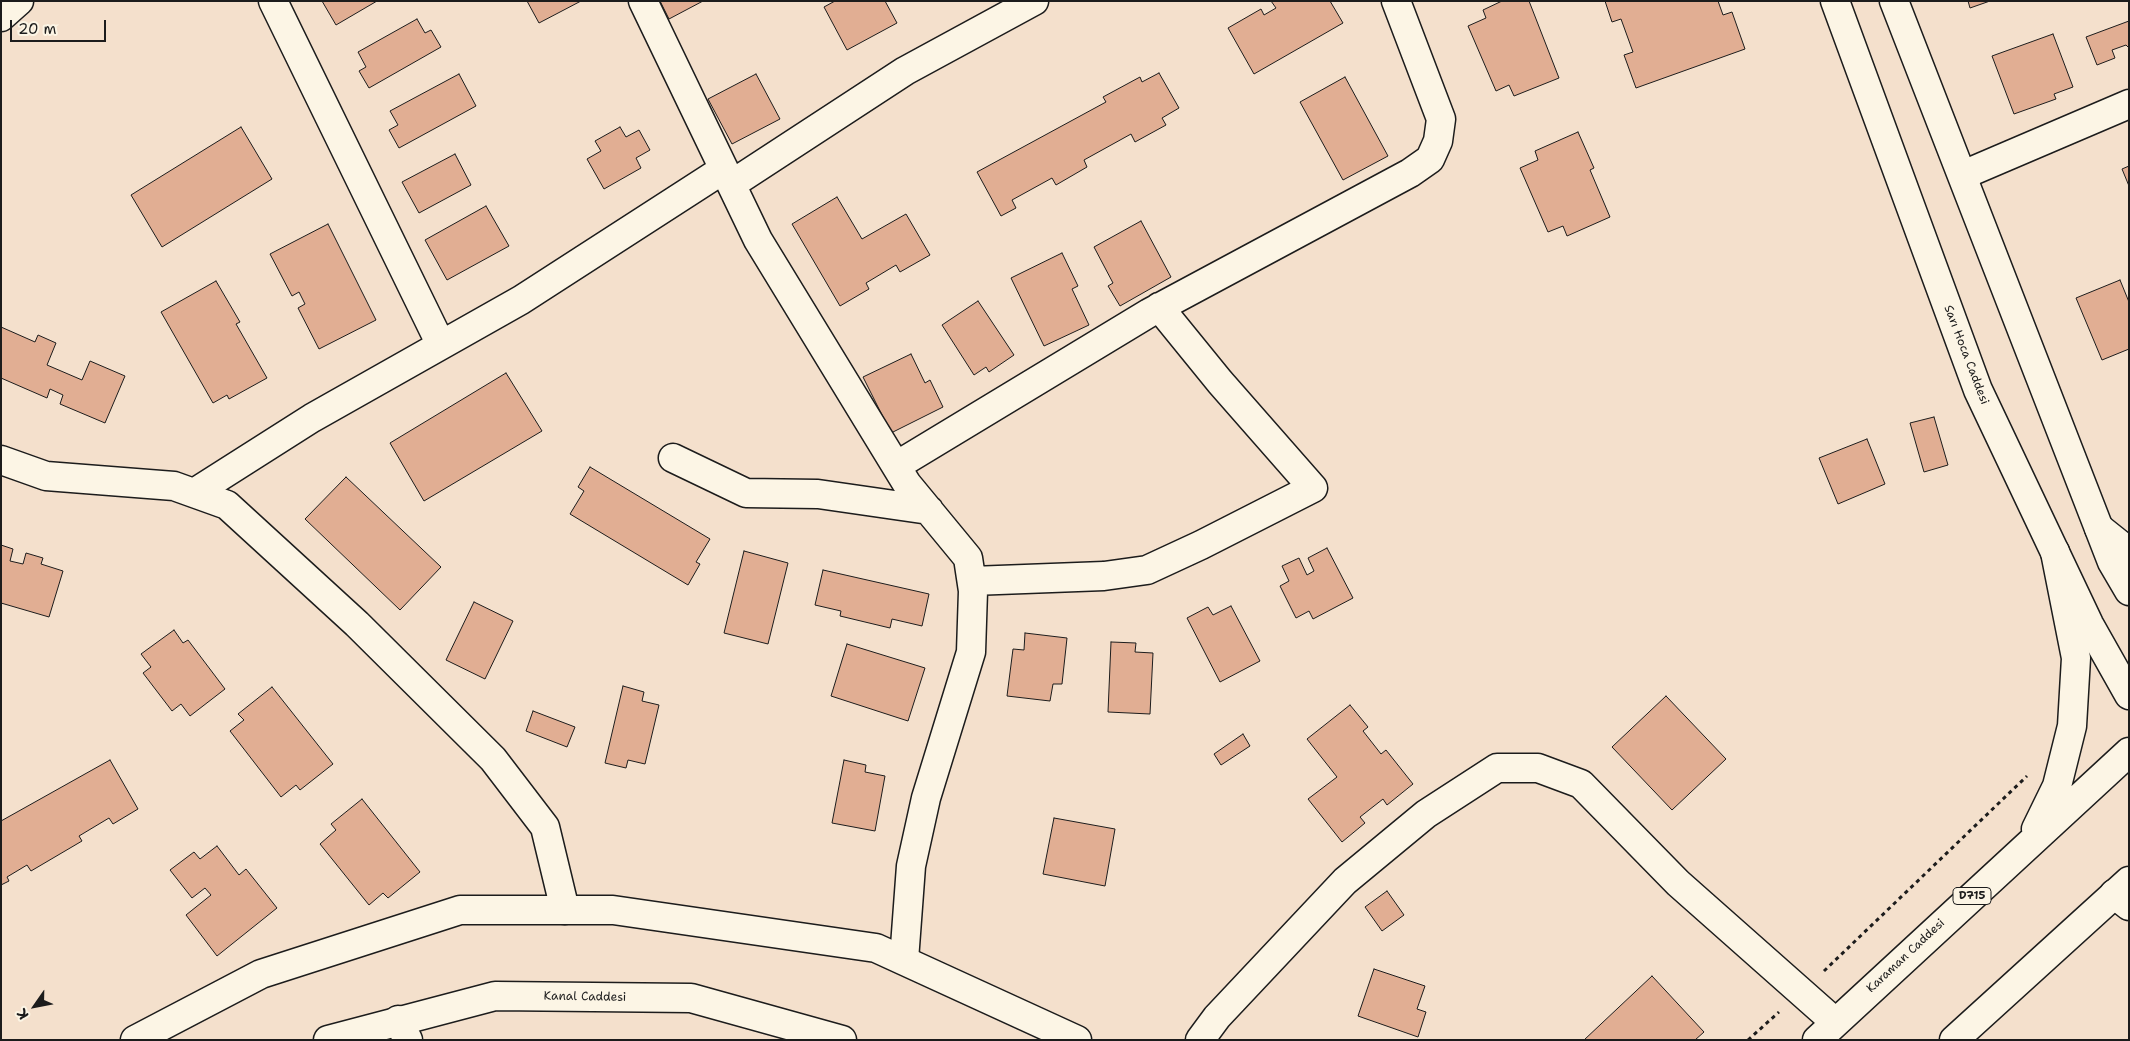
<!DOCTYPE html>
<meta charset="utf-8">
<style>
body{margin:0}
#map{position:relative;width:2130px;height:1041px;overflow:hidden;background:#f4e0cc;font-family:"Shantell Sans",sans-serif}
canvas{display:block}
.frame{position:absolute;inset:0;border:2px solid #1c1c1c;pointer-events:none}
.north{position:absolute;left:10px;top:981px;width:50px;height:50px;-webkit-text-stroke:4px #fcf5e5;paint-order:stroke;rotate:237deg;font-size:14px;font-weight:700;line-height:20px;text-align:center;color:#1c1c1c}
.north::after{content:'';display:block;margin:auto;width:18px;height:22px;background:#1c1c1c;clip-path:polygon(50% 0,100% 100%,50% 72%,0 100%)}
.scale{position:absolute;left:10px;top:20px;width:96px;height:22px;box-sizing:border-box;border:2px solid #1c1c1c;border-top:0;padding-left:6px;font-size:15px;line-height:18px;white-space:nowrap;color:#1c1c1c;-webkit-text-stroke:4px #fcf5e5;paint-order:stroke}
</style>
<div id="map">
<canvas width="2130" height="1041"></canvas>
<div class="frame"></div>
<div class="north">K</div>
<div class="scale">20 m</div>
</div>
<script>
const c = document.querySelector('canvas').getContext('2d');
c.lineJoin = 'round';
function paint(path, color) {
  c.fillStyle = color;
  c.fill(path, 'evenodd');
}
function toPath(rows) {
  const path = new Path2D();
  for (const r of rows) {
    path.moveTo(r[0], r[1]);
    for (let i = 2; i < r.length; i += 2) path.lineTo(r[i], r[i + 1]);
  }
  return path;
}
function strokePath(path, color, width, dash) {
  c.strokeStyle = color;
  c.lineWidth = width;
  c.lineCap = dash ? 'butt' : 'round';
  c.setLineDash(dash || []);
  c.stroke(path);
}
function label(font, color, halo, rows, align = 'center') {
  c.font = font + ' "Shantell Sans",sans-serif';
  c.lineWidth = 4;
  c.setLineDash([]);
  c.textBaseline = 'middle';
  c.strokeStyle = halo;
  c.fillStyle = color;
  for (const [text, x, y, turn = 0] of rows) {
    c.save();
    c.translate(x, y);
    c.rotate((+turn || 0) * Math.PI / 180);
    c.textAlign = isNaN(turn) ? turn : align;
    if (halo) c.strokeText(text, 0, 0);
    c.fillText(text, 0, 0);
    c.restore();
  }
}
const building = toPath([
 [322,1,377,1,336,25,322,1],
 [527,1,581,1,539,23,527,1],
 [660,1,703,1,669,19,660,1],
 [835,1,885,1,897,23,847,50,824,7,835,1],
 [1271,1,1330,1,1343,23,1254,74,1228,28,1261,9,1264,15,1276,8,1271,1],
 [1502,1,1529,1,1559,78,1514,96,1509,85,1496,91,1468,26,1486,18,1483,10,1502,1],
 [1605,1,1718,1,1723,15,1732,12,1745,49,1636,88,1624,55,1633,52,1621,19,1612,22,1605,1],
 [1968,1,1990,1,1970,8,1968,1],
 [417,19,425,33,431,30,441,47,369,88,359,71,366,67,358,52,417,19],
 [2129,21,2129,48,2126,45,2112,50,2115,58,2097,65,2086,37,2129,21],
 [2053,34,2073,87,2054,94,2056,99,2014,114,1992,56,2053,34],
 [1159,73,1179,108,1162,118,1166,125,1135,142,1131,134,1084,160,1087,167,1056,185,1052,178,1012,200,1016,208,1001,216,977,172,1106,102,1103,97,1140,77,1142,82,1159,73],
 [459,74,476,106,399,148,389,130,398,125,390,111,459,74],
 [756,74,780,119,732,144,708,99,756,74],
 [1345,77,1388,156,1343,180,1300,102,1345,77],
 [241,127,272,179,162,247,131,195,241,127],
 [620,127,626,137,639,130,650,150,636,158,641,168,604,189,587,159,601,151,595,141,620,127],
 [1578,132,1594,168,1590,170,1610,217,1567,236,1563,226,1548,232,1520,168,1538,160,1535,151,1578,132],
 [455,154,471,185,419,213,402,182,455,154],
 [2129,166,2129,186,2122,169,2129,166],
 [837,197,862,239,906,214,930,255,900,272,896,265,866,283,869,289,840,306,792,224,837,197],
 [486,206,509,246,447,280,425,240,486,206],
 [1141,221,1171,277,1120,306,1108,286,1113,283,1094,247,1141,221],
 [328,224,376,320,319,349,298,308,305,304,299,292,292,296,270,254,328,224],
 [1062,253,1078,286,1072,289,1089,325,1044,346,1011,278,1062,253],
 [2120,280,2129,302,2129,349,2102,360,2076,298,2120,280],
 [216,281,240,322,236,324,267,378,229,399,227,395,213,403,161,312,216,281],
 [978,301,1014,355,989,372,986,367,974,375,942,325,978,301],
 [1,327,35,342,38,335,56,343,47,365,82,380,90,361,125,376,105,423,60,404,63,395,50,389,47,398,1,378,1,327],
 [911,354,925,383,930,380,943,407,891,433,863,377,911,354],
 [506,373,542,431,424,501,390,443,506,373],
 [1934,417,1948,465,1924,472,1910,423,1934,417],
 [1867,439,1885,484,1838,504,1819,458,1867,439],
 [590,467,710,539,696,562,700,564,688,585,570,514,584,491,578,487,590,467],
 [346,477,441,567,400,610,305,519,346,477],
 [1,545,13,549,10,561,23,564,26,553,43,558,41,564,63,571,49,617,1,603,1,545],
 [1327,548,1353,598,1313,619,1309,611,1296,618,1280,586,1289,581,1282,566,1299,558,1307,575,1314,571,1308,558,1327,548],
 [744,551,788,563,768,644,724,633,744,551],
 [823,570,929,594,922,626,892,619,890,628,840,616,841,611,815,605,823,570],
 [474,602,513,621,485,679,446,660,474,602],
 [1231,606,1260,661,1220,682,1187,618,1208,607,1213,615,1231,606],
 [174,630,183,643,188,640,225,689,190,716,181,704,172,711,143,673,151,667,141,654,174,630],
 [1025,633,1067,638,1062,684,1053,684,1050,701,1007,696,1013,649,1024,650,1025,633],
 [1111,642,1136,643,1135,652,1153,653,1150,714,1108,712,1111,642],
 [847,644,925,668,908,721,831,696,847,644],
 [623,686,644,692,642,701,659,705,645,764,628,760,626,768,605,763,623,686],
 [272,687,333,764,300,790,296,785,281,797,230,731,244,720,238,714,272,687],
 [1666,696,1726,759,1672,810,1612,747,1666,696],
 [1350,705,1368,727,1363,731,1381,754,1386,750,1413,784,1387,805,1383,799,1360,817,1365,823,1342,842,1308,799,1337,777,1307,739,1350,705],
 [533,711,575,727,567,747,526,731,533,711],
 [1243,734,1250,746,1221,765,1214,754,1243,734],
 [110,760,138,809,113,824,109,818,79,836,82,841,31,871,27,865,7,877,9,881,1,885,1,821,110,760],
 [844,760,866,765,865,772,885,776,875,831,832,823,844,760],
 [362,799,420,872,388,898,383,893,369,905,320,844,336,830,331,824,362,799],
 [1054,818,1115,829,1105,886,1043,874,1054,818],
 [217,846,239,875,246,869,277,908,217,956,186,915,211,895,205,888,192,898,170,870,194,852,200,859,217,846],
 [1387,891,1404,915,1382,931,1365,907,1387,891],
 [1374,969,1425,986,1417,1009,1426,1012,1418,1037,1358,1016,1374,969],
 [1652,976,1704,1032,1695,1040,1584,1040,1652,976]
]);
const path = toPath([
 [1824,971,2027,776],
 [1748,1040,1779,1012]
]);
const minor = toPath([
 [273,1,441,345],
 [643,1,758,240,907,484,968,558,973,591,971,652,926,798,911,866,904,960],
 [1835,1,1978,390,2089,624,2129,695],
 [1894,1,2112,562,2129,591],
 [1,17,19,1],
 [1963,175,2129,104],
 [732,184,905,71,1034,1],
 [673,458,746,493,818,494,929,510],
 [1,460,46,476,174,486,227,505,357,624,493,759,545,827,565,910],
 [896,466,1149,313,1410,173,1430,159,1438,141,1441,119,1396,1],
 [194,493,312,418,521,300,724,169],
 [972,581,1104,576,1147,570,1201,545,1313,488,1220,382,1159,307],
 [2114,894,2129,906],
 [398,1020,408,1040],
 [1200,1040,1217,1017,1345,881,1426,814,1497,768,1538,768,1581,784,1678,883,1835,1022]
]);
const major = toPath([
 [135,1040,261,974,460,910,613,910,876,948,1077,1040],
 [328,1040,495,996,691,998,842,1040]
]);
const highway = toPath([
 [2099,528,2129,552],
 [2036,829,2057,786,2072,726,2076,658,2055,552],
 [1817,1040,2129,752],
 [1954,1040,2129,881]
]);
const shields = [
 [1972,896,38]
];
const shieldNames = [
 ["D715",1972,896]
];
const streetNames = [
 ["Sarı Hoca Caddesi",1966,355,69],
 ["Karaman Caddesi",1906,956,-43],
 ["Kanal Caddesi",585,997,1]
];
paint(building, '#e1ae93');
strokePath(building, '#1c1c1c', 1);
strokePath(minor, '#1c1c1c', 31);
strokePath(major, '#1c1c1c', 31);
strokePath(highway, '#1c1c1c', 31);
strokePath(path, '#1c1c1c', 3, [4, 4]);
strokePath(minor, '#fcf5e5', 28);
strokePath(major, '#fcf5e5', 28);
strokePath(highway, '#fcf5e5', 28);
for (const [x, y, w] of shields) {
  const box = new Path2D();
  box.roundRect(x - w / 2, y - 8.5, w, 17, 4);
  c.fillStyle = '#fcf5e5';
  c.fill(box);
  strokePath(box, '#1c1c1c', 1);
}
label('bold 11px', '#1c1c1c', null, shieldNames);
label('12px', '#1c1c1c', '#fcf5e5', streetNames);
</script>
